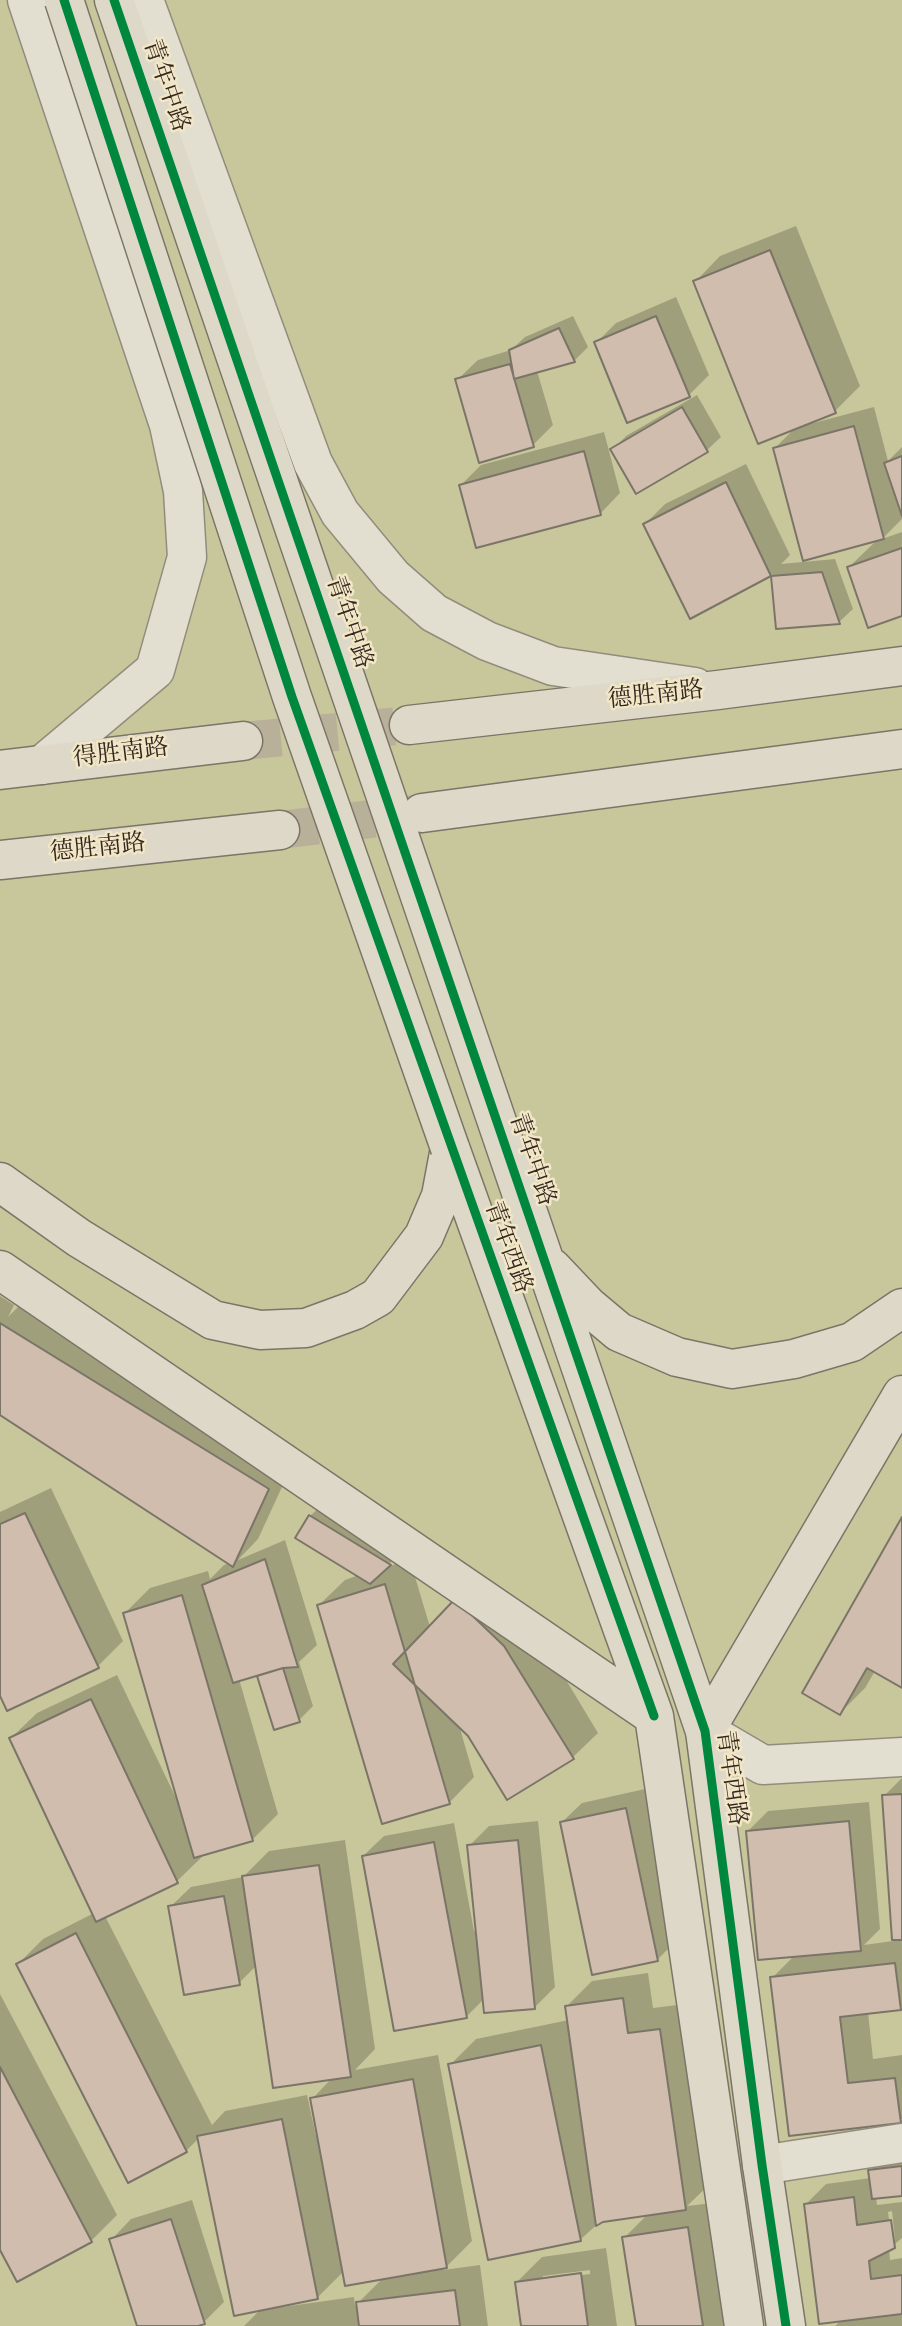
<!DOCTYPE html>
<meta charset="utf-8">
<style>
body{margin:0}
canvas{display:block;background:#dad2b7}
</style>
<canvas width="902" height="2326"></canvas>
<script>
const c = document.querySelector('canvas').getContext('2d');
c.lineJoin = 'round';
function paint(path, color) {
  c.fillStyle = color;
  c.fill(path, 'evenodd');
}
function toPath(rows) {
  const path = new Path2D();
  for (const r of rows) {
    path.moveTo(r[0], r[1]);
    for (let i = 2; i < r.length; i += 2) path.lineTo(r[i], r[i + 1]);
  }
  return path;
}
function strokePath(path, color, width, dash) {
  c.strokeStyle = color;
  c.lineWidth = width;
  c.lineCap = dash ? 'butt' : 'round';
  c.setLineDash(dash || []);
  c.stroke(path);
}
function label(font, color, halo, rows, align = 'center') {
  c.font = font + ' Vollkorn,"Noto Serif SC",serif';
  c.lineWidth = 5;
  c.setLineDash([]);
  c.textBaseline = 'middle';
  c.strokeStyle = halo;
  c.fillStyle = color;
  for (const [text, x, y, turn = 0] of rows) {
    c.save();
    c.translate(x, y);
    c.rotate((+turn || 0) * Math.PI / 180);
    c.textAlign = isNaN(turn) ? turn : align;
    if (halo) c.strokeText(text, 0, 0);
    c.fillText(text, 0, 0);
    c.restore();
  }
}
const green = toPath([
 [0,0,902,0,902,2326,0,2326]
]);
const shadow = toPath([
 [796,226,860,386,835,411,806,423,806,425,874,407,888,461,902,447,902,519,882,539,902,532,902,615,849,567,877,540,775,448,797,426,695,282,720,256],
 [676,297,709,375,689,395,596,343,616,323],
 [573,316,588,347,574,361,537,371,553,425,533,445,457,380,478,360,511,350,525,337],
 [697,395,721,437,707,450,637,492,612,450,626,436],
 [604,432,620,493,600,514,461,485,481,465],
 [746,464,790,555,781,564,835,559,853,609,839,622,777,627,773,574,691,617,645,524,665,504],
 [0,1296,14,1305,8,1317,27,1298,293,1463,258,1539,238,1560,285,1540,317,1645,299,1662,313,1706,299,1720,259,1676,264,1671,239,1679,278,1814,253,1839,202,1854,203,1856,177,1881,105,1916,212,2125,225,2111,307,2095,316,2136,319,2135,312,2099,333,2077,257,1965,239,1983,170,1907,191,1887,243,1877,269,1851,345,1840,375,2049,355,2070,438,2055,472,2241,443,2270,480,2265,488,2326,244,2326,262,2308,199,2138,186,2151,129,2180,18,1964,43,1939,94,1913,11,1738,37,1713,117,1675,177,1800,178,1799,125,1613,150,1588,208,1571,210,1579,224,1565,230,1563,0,1413],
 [344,2271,383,2278,355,2306,354,2297,282,2307,282,2304,318,2297],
 [51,1488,123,1641,98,1666,0,1692,0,1512],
 [324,1503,403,1551,386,1567,410,1560,430,1627,481,1574,530,1620,598,1733,572,1758,470,1735,459,1725,474,1777,449,1803,319,1605,345,1580,359,1575,310,1516],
 [902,1520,902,1686,875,1671,865,1688,840,1713],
 [902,1778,902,2007,868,2012,873,2059,902,2055,902,2119,790,2134,772,1978,795,1955,748,1831,768,1811,869,1802,880,1929,864,1945,893,1941,884,1796],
 [645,1789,677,1940,657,1960,561,1823,582,1803],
 [538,1821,555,1987,535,2007,484,1999,466,2017,363,1856,384,1836,454,1823,474,1931,477,1930,469,1846,489,1826],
 [648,1973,653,2008,685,2004,711,2183,687,2206,713,2203,732,2326,637,2326,624,2238,648,2214,602,2220,581,2239,450,2065,476,2039,569,2020,567,2006,592,1981],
 [0,1994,117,2215,91,2241,0,2246],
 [902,2154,902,2194,876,2197,877,2205,902,2202,902,2238,889,2249,890,2260,902,2258,902,2326,835,2326,841,2320,806,2204,826,2184,871,2178,870,2170,884,2157],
 [892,2211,895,2240,892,2240,888,2212],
 [192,2200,224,2302,204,2322,192,2326,139,2326,111,2240,131,2219],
 [606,2248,617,2326,522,2326,516,2283,542,2257],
 [590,2270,590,2274,543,2280,543,2276]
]);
const building = toPath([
 [770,250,836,413,758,444,693,281,770,250],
 [656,316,690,397,627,423,594,342,656,316],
 [559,328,575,362,514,379,509,350,559,328],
 [510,364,534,447,479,463,455,379,510,364],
 [682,407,708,452,636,494,610,449,682,407],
 [854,426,884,539,803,561,773,448,854,426],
 [584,451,601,515,476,548,459,485,584,451],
 [902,456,902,516,884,463,902,456],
 [726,482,771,576,690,619,643,524,726,482],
 [902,548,902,616,868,628,847,567,902,548],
 [822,572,840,624,776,629,771,576,822,572],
 [0,1323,269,1489,233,1567,0,1415,0,1323],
 [25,1513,99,1668,7,1711,0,1696,0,1524,25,1513],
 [309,1515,391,1565,370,1584,295,1538,309,1515],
 [902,1517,902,1688,867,1668,840,1715,802,1693,902,1517],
 [265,1559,298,1667,283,1668,233,1683,202,1585,265,1559],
 [385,1584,450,1804,382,1824,317,1605,385,1584],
 [182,1595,253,1841,194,1858,123,1613,182,1595],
 [455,1599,504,1646,574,1759,507,1800,468,1736,393,1664,455,1599],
 [283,1668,300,1722,274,1730,257,1676,283,1668],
 [91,1699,178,1883,96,1922,9,1738,91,1699],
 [902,1794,902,1940,892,1940,882,1795,902,1794],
 [626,1808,658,1961,592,1975,560,1822,626,1808],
 [849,1821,861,1951,758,1960,746,1831,849,1821],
 [518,1840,535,2009,484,2013,467,1845,518,1840],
 [434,1842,467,2018,394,2031,362,1856,434,1842],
 [319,1865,351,2077,273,2088,242,1876,319,1865],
 [224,1896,240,1985,184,1995,168,1906,224,1896],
 [76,1933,187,2152,128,2183,16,1964,76,1933],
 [895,1963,901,2010,840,2017,848,2083,895,2078,901,2123,789,2136,770,1977,895,1963],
 [623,1998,628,2033,660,2029,686,2210,603,2222,596,2226,565,2006,623,1998],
 [541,2045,581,2241,488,2260,448,2064,541,2045],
 [0,2067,92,2242,17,2282,0,2250,0,2067],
 [413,2079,447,2268,345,2286,310,2098,413,2079],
 [282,2119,318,2299,234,2316,197,2136,282,2119],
 [902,2166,902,2196,872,2199,868,2170,902,2166],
 [854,2197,857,2225,891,2220,895,2248,869,2261,871,2279,902,2275,902,2314,819,2324,804,2204,854,2197],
 [171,2219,205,2324,198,2326,137,2326,109,2239,171,2219],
 [688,2227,703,2326,636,2326,622,2237,688,2227],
 [581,2273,588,2326,521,2326,515,2282,581,2273],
 [455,2290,460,2326,359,2326,356,2302,455,2290]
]);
const majorTunnel = toPath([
 [243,741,409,725],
 [280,830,422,813]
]);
const minor = toPath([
 [27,0,169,425,183,491,187,557,155,670,42,765],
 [144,0,313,463,340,513,393,577,434,613,487,641,553,666,695,687],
 [705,1731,763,1765,902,1757],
 [762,2165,902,2143]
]);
const major = toPath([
 [114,0,705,1731,762,2165,786,2326],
 [409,725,718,690,902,666],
 [0,770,243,741],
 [422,813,902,749],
 [0,860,280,830],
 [450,1148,654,1716,744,2326],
 [0,1182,79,1238,213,1320,260,1330,306,1328,355,1310,378,1297,424,1236,441,1196,450,1148],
 [552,1268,588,1306,619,1332,677,1357,732,1369,794,1359,852,1342,902,1308],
 [0,1270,654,1716],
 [705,1731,902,1395]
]);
const majorBridge = toPath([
 [64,0,292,697,450,1148]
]);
const cycleway = toPath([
 [64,0,292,697,654,1716],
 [114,0,705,1731,762,2165,786,2326]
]);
const streetNames = [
 ["青年中路",164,86,71],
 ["青年中路",347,623,71],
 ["德胜南路",656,697,-6],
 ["得胜南路",121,755,-7],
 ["德胜南路",98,850,-6],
 ["青年中路",530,1160,71],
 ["青年西路",506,1248,70],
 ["青年西路",729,1778,82]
];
paint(green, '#c8c79c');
paint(shadow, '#0003');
paint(building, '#d0bdae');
strokePath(building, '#7b7568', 2);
strokePath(majorTunnel, '#b9b099', 38, [38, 19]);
strokePath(minor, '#928c7c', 41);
strokePath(major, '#7b7568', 41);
strokePath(minor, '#e2ded0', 38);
strokePath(major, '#ddd8c8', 38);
strokePath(majorBridge, '#7b7568', 41, []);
strokePath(majorBridge, '#ddd8c8', 38);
strokePath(cycleway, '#00873e', 9);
label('24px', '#342620', '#f1e7c6', streetNames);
</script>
